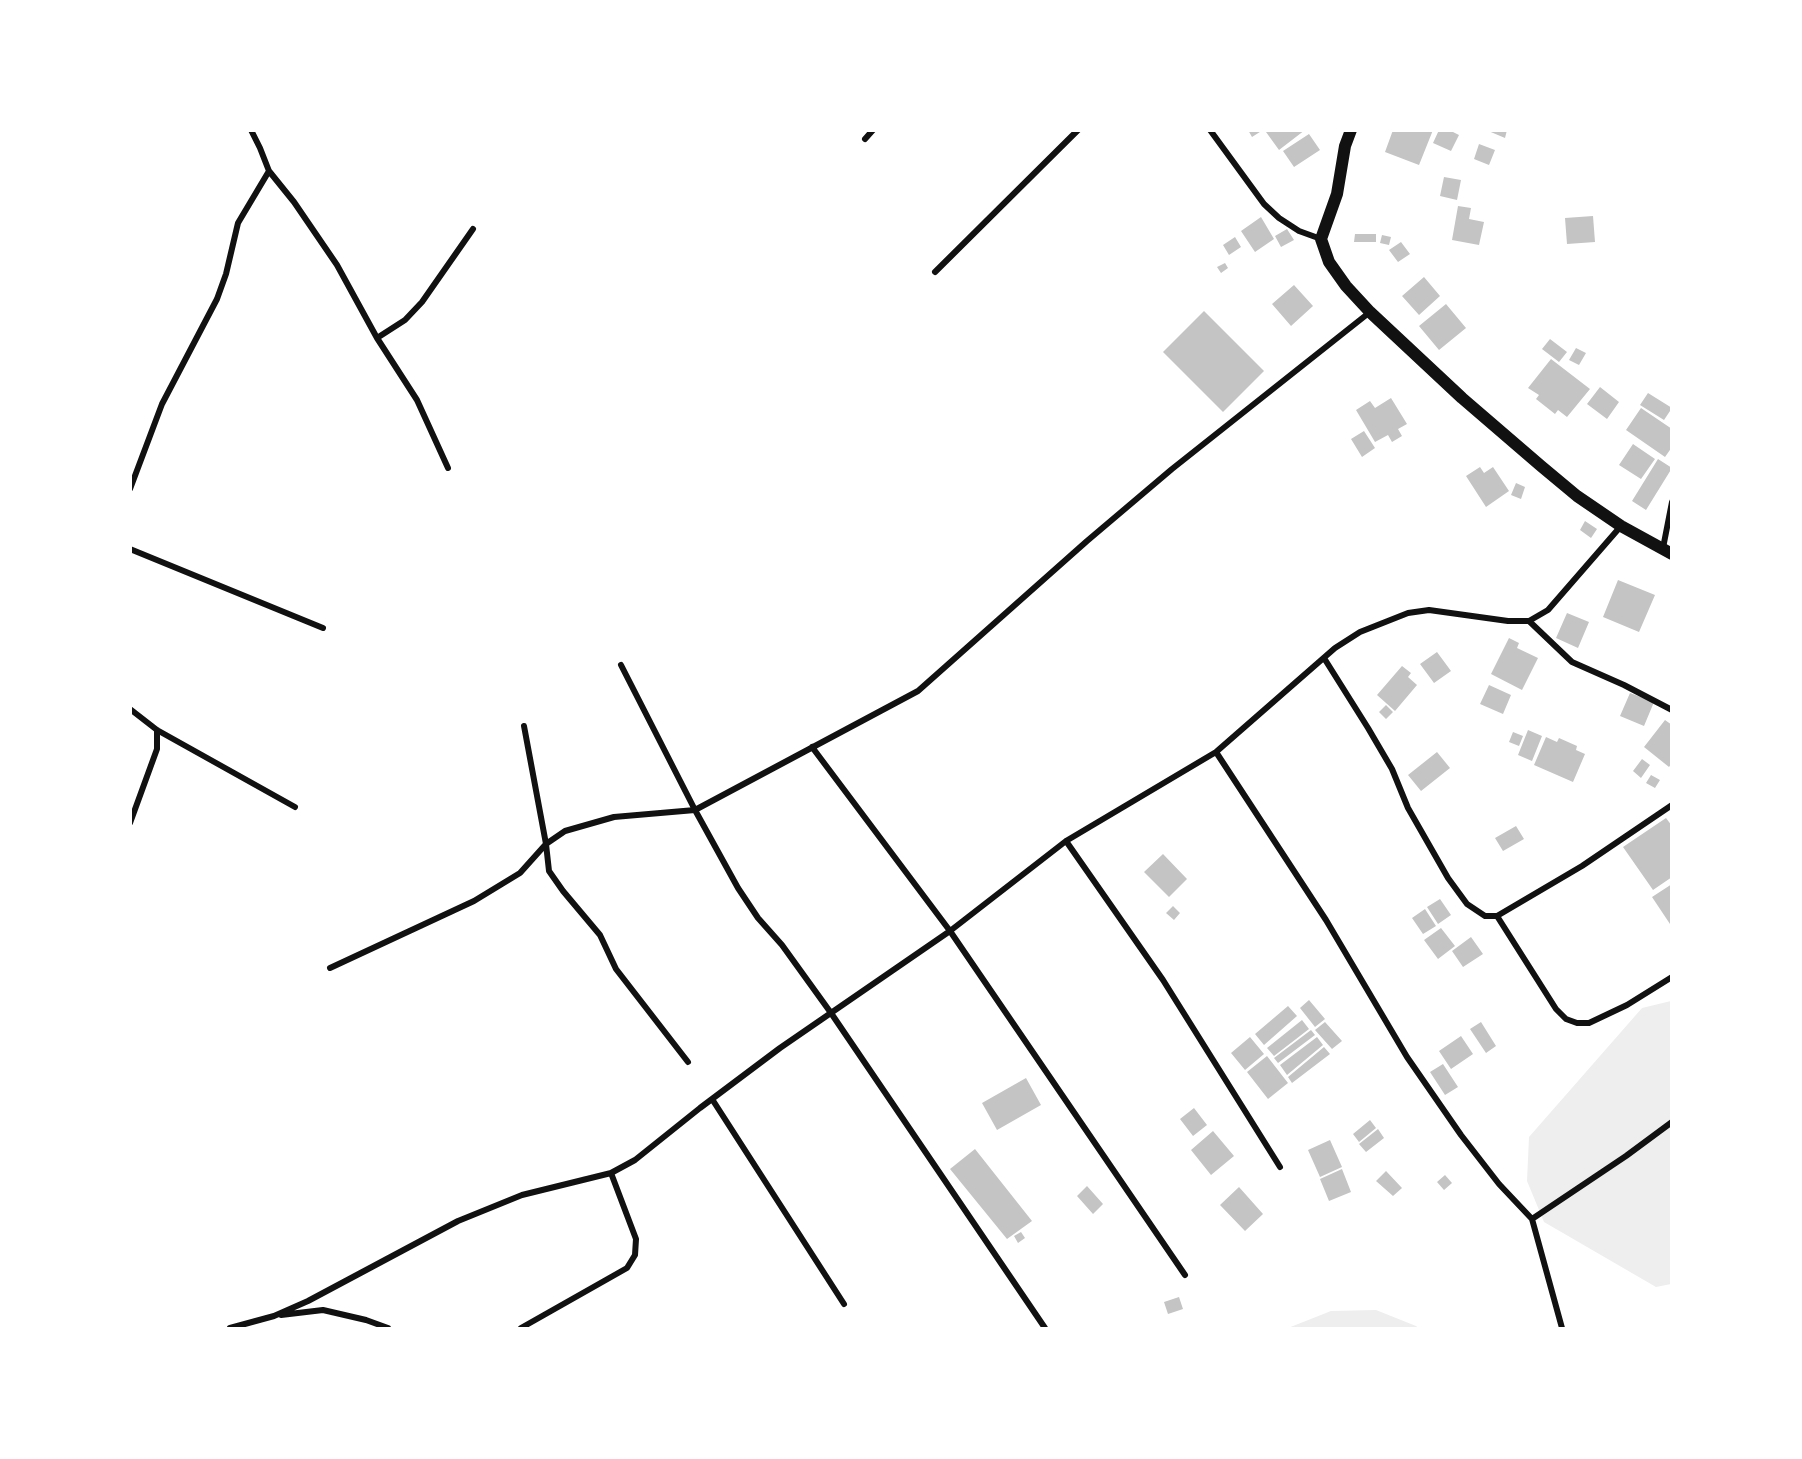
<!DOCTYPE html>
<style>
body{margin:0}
#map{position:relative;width:1802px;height:1459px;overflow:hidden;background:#fff;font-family:"Nunito Sans",sans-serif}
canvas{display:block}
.frame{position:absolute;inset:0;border:132px solid #fff;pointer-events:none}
</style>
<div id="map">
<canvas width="1802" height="1459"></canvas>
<div class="frame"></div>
</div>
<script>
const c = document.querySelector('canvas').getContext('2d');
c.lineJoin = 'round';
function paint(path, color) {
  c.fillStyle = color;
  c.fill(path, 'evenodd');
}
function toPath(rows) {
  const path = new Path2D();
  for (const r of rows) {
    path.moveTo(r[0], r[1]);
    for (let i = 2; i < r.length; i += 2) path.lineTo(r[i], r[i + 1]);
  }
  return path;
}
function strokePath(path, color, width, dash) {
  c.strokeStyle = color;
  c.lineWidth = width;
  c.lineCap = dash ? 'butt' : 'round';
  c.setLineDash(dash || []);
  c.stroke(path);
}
const green = toPath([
 [1671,1001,1671,1284,1656,1287,1544,1222,1527,1181,1529,1137,1642,1008],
 [1376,1310,1416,1326,1418,1328,1288,1328,1331,1311]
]);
const building = toPath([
 [1248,130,1263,130,1252,137],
 [1269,130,1305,130,1279,150,1266,132],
 [1393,130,1433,130,1419,165,1385,152],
 [1439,130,1449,130,1459,135,1451,151,1433,143],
 [1486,130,1507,130,1505,138],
 [1309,134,1320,150,1294,167,1283,151],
 [1479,144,1495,150,1489,165,1474,159],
 [1444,177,1461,180,1457,200,1440,196],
 [1458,206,1471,208,1469,219,1484,222,1479,245,1452,240],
 [1593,216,1595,242,1567,244,1565,218],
 [1261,217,1274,239,1255,252,1241,231],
 [1287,229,1294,240,1281,247,1275,236],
 [1355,234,1376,234,1376,242,1354,242],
 [1382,235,1391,237,1389,245,1380,243],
 [1235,237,1241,247,1229,255,1223,245],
 [1401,242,1410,254,1398,262,1389,250],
 [1225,263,1228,268,1221,273,1217,267],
 [1424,277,1440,296,1419,315,1402,296],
 [1294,285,1313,306,1291,326,1272,304],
 [1446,304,1466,328,1439,350,1419,326],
 [1204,311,1264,371,1223,412,1163,352],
 [1550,339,1567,352,1559,362,1542,349],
 [1576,348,1586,353,1579,365,1569,360],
 [1551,359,1590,389,1567,417,1558,410,1555,414,1536,399,1539,395,1528,388],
 [1600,387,1619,402,1607,419,1587,404],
 [1648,393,1672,408,1664,420,1640,405],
 [1391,398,1407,424,1398,429,1402,436,1392,442,1388,435,1375,442,1356,410,1370,401,1375,408],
 [1641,408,1672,429,1672,447,1665,457,1626,430],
 [1364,431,1375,448,1362,457,1351,439],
 [1633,444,1655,459,1641,479,1619,465],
 [1658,459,1672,468,1646,510,1632,501],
 [1480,467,1484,473,1493,467,1509,491,1486,507,1466,476],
 [1516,483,1525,487,1521,499,1511,495],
 [1585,521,1597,529,1591,538,1580,530],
 [1618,580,1655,595,1639,632,1603,617],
 [1567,613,1589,622,1578,648,1556,638],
 [1509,638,1519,643,1517,648,1538,658,1522,690,1491,674],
 [1437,652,1451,671,1434,683,1420,664],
 [1402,666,1411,673,1408,677,1417,685,1395,711,1377,695],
 [1489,685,1511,695,1503,714,1480,704],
 [1630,693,1654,702,1644,726,1620,716],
 [1386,705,1393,712,1386,719,1379,712],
 [1665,720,1672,725,1672,763,1669,767,1644,747],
 [1528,730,1542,736,1532,761,1518,755],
 [1513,732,1523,736,1519,746,1509,742],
 [1546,737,1557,742,1559,738,1577,746,1576,750,1585,754,1573,782,1534,765],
 [1437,752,1450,768,1421,791,1408,775],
 [1642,759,1650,765,1641,778,1633,771],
 [1651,775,1660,780,1655,788,1646,783],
 [1666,818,1672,826,1672,877,1653,890,1623,847],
 [1516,826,1524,839,1503,851,1495,838],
 [1163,854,1187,879,1169,897,1144,872],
 [1672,884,1672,927,1652,897],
 [1440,899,1451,915,1438,924,1427,907],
 [1173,906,1180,913,1174,920,1166,913],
 [1425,909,1436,926,1423,934,1412,918],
 [1441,928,1455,946,1438,959,1424,940],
 [1471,937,1483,954,1463,967,1452,951],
 [1309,1000,1325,1019,1315,1027,1300,1008],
 [1288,1006,1297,1016,1264,1045,1255,1034],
 [1302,1020,1309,1029,1274,1056,1267,1048],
 [1325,1022,1342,1041,1332,1049,1315,1030],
 [1481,1022,1496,1046,1486,1053,1470,1029],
 [1311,1030,1315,1035,1278,1063,1274,1058],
 [1461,1036,1473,1054,1451,1069,1439,1051],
 [1250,1037,1264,1054,1245,1070,1231,1053],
 [1317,1037,1323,1045,1287,1075,1280,1065],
 [1324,1047,1330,1054,1292,1083,1288,1077],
 [1267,1056,1288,1083,1268,1099,1247,1072],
 [1443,1064,1458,1087,1445,1095,1430,1072],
 [1026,1078,1041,1105,997,1130,982,1103],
 [1194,1108,1207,1125,1193,1136,1180,1119],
 [1370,1120,1376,1128,1359,1142,1353,1134],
 [1378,1129,1384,1138,1366,1152,1359,1144],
 [1213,1131,1234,1156,1211,1175,1191,1150],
 [1330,1140,1342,1167,1320,1177,1308,1150],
 [975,1149,1032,1221,1007,1239,950,1169],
 [1342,1169,1351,1192,1329,1201,1320,1179],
 [1386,1171,1402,1188,1393,1196,1376,1181],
 [1445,1175,1452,1183,1444,1190,1437,1182],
 [1087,1186,1103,1204,1093,1214,1077,1196],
 [1239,1187,1263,1214,1245,1231,1220,1205],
 [1021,1232,1025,1238,1018,1243,1014,1236],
 [1179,1297,1183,1309,1168,1314,1164,1302]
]);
const minor = toPath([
 [251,130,260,148,269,171,294,202,337,265,377,338,417,400,448,468],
 [1210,130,1264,204,1279,218,1299,231,1321,239],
 [865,139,873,130],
 [935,272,1078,130],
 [377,338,405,320,422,302,473,229],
 [130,489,162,404,217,299,226,274,238,223,269,171],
 [1663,548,1672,502],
 [130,549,323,628],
 [1529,621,1572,662,1624,685,1672,710],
 [1324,658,1368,728,1392,769,1408,808,1448,878,1467,904,1485,916,1497,916,1582,866,1672,805],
 [621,665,695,810,738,888,758,918,782,945,831,1013,1045,1328],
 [130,709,157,730,295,807],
 [524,726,546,844,549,871,563,891,600,935,616,969,688,1062],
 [812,747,950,931,1185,1275],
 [1216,752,1326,920,1407,1057,1461,1135,1499,1184,1532,1219,1562,1328],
 [130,823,157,749,157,730],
 [1066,841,1163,980,1280,1167],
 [1497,916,1556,1009,1566,1019,1577,1023,1589,1023,1627,1005,1672,977],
 [330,968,474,901,520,873,546,844,565,831,614,817,695,810,918,691,1087,541,1172,469,1370,312],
 [712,1099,844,1304],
 [1532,1219,1626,1156,1672,1122],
 [281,1315,323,1310,366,1320,388,1328],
 [230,1328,274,1316,308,1301,458,1221,522,1195,611,1173,635,1160,700,1108,780,1048,950,931,1066,841,1216,752,1335,648,1360,632,1408,613,1429,610,1508,621,1529,621,1548,610,1621,526],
 [521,1328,627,1268,635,1255,636,1239,611,1173]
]);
const secondary = toPath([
 [1351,130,1345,146,1337,194,1321,239,1329,262,1346,286,1370,312,1462,398,1541,466,1577,496,1621,526,1672,554]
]);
paint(green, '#eee');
paint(building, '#c4c4c4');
strokePath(minor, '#111', 6);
strokePath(secondary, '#111', 12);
</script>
